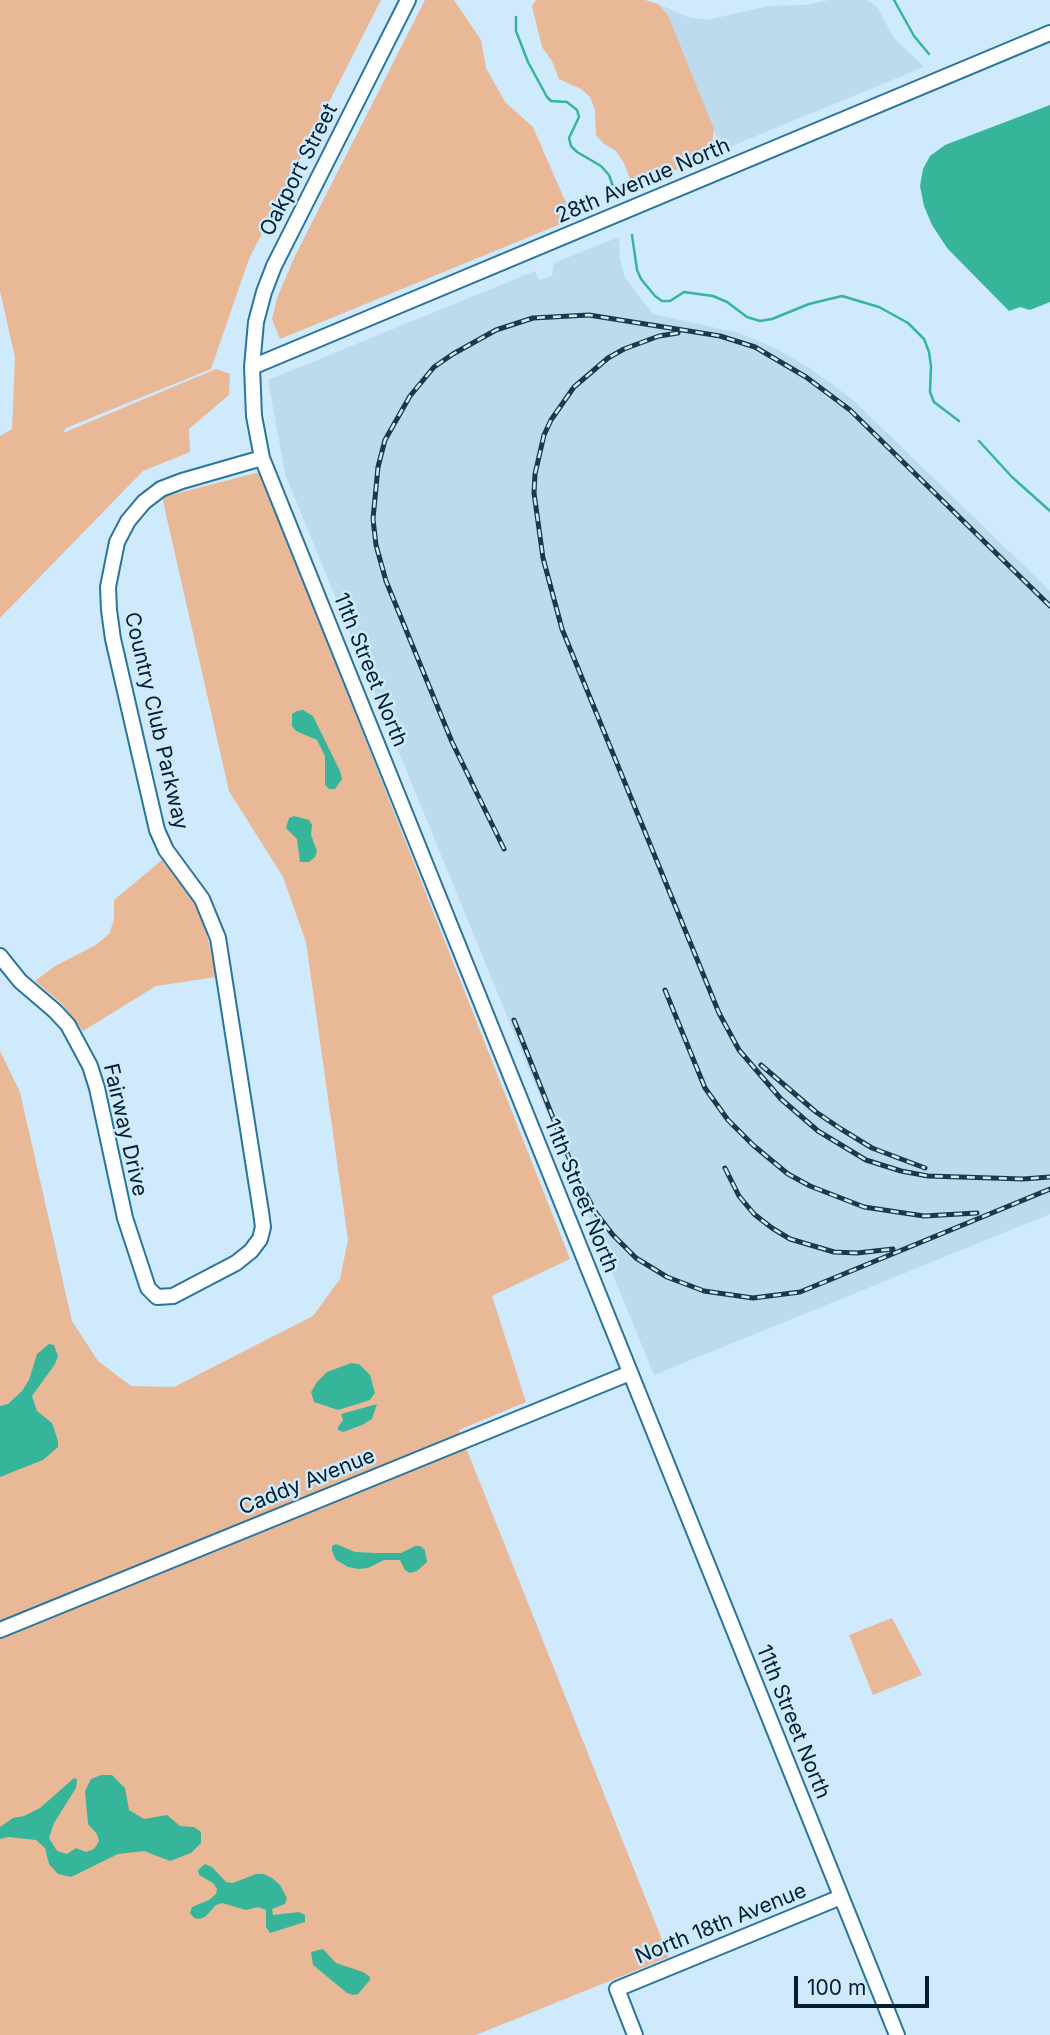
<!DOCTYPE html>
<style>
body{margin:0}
#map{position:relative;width:1050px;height:2035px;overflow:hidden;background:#ceeafc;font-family:Inter,sans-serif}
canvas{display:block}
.scale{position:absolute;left:794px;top:1976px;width:135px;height:32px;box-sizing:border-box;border:4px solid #011f30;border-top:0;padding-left:9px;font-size:21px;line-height:24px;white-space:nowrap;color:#011f30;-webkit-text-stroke:5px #ceeafc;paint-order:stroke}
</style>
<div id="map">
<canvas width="1050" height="2035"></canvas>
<div class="scale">100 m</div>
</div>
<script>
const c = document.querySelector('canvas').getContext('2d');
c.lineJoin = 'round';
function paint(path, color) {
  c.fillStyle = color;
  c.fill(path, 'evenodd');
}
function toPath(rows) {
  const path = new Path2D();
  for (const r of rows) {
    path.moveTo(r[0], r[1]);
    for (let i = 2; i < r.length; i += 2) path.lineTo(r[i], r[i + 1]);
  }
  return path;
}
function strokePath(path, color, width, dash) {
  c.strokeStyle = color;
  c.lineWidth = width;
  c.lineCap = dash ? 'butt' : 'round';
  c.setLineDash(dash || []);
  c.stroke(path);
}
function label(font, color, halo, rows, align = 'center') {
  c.font = font + ' Inter,sans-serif';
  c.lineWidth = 5;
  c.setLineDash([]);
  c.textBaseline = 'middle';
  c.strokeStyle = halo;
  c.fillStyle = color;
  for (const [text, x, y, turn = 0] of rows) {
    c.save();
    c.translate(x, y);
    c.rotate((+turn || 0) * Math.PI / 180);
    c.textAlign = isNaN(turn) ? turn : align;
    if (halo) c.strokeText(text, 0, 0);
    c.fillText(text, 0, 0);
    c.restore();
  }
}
const built = toPath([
 [829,0,867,0,877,7,894,38,924,67,722,150,668,15,658,4,688,17,707,20,769,6,805,5],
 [619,237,620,259,625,278,653,314,739,333,777,349,811,369,853,400,1050,591,1050,1214,654,1375,285,474,268,380,535,271,539,280,552,276,554,263]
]);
const green = toPath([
 [0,0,381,0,249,259,211,369,66,428,63,433,216,369,230,374,229,395,189,429,190,452,143,471,0,618,0,436,12,429,15,358,0,291],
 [425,0,454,0,481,40,486,68,505,102,533,127,573,219,280,339,272,319,277,298,295,256],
 [536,0,645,0,658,4,668,15,714,129,712,147,704,158,633,188,624,163,615,150,604,144,596,135,595,110,590,97,581,89,559,79,552,61,542,47,532,6],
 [260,472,570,1259,492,1296,526,1402,459,1430,669,1957,476,2035,0,2035,0,1051,20,1092,72,1321,98,1361,131,1386,174,1387,313,1316,340,1279,348,1240,306,942,283,877,229,791,162,497],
 [162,860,195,902,204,920,216,977,156,986,83,1031,61,1003,35,981,55,966,96,945,109,934,114,920,114,900],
 [892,1618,922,1675,873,1695,849,1635]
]);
const water = toPath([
 [1050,105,1050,302,1030,310,1020,307,1009,311,947,248,932,225,924,206,920,186,923,169,930,156,945,145],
 [303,710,313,716,340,771,342,779,335,789,329,789,325,785,325,756,317,740,296,731,292,726,292,714,297,711],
 [294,816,309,820,312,825,311,835,317,851,315,857,309,862,300,862,297,839,286,828,289,818],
 [49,1344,54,1345,58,1356,55,1364,32,1396,37,1411,52,1423,58,1441,58,1447,43,1460,0,1477,0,1406,8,1404,22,1391,29,1380,37,1354],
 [351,1363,359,1364,370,1375,375,1393,370,1400,338,1410,314,1402,311,1392,317,1382,327,1372],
 [377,1404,372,1419,362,1425,343,1432,338,1430,338,1427,343,1420,341,1414],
 [336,1544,355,1552,376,1553,401,1553,415,1546,420,1546,425,1550,427,1562,417,1571,410,1573,405,1570,400,1560,384,1560,368,1568,358,1569,348,1567,336,1560,332,1551,332,1546],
 [101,1775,112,1775,125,1788,129,1810,144,1819,167,1815,180,1826,194,1827,201,1832,201,1843,191,1853,170,1861,144,1851,118,1854,71,1877,58,1874,49,1864,45,1848,36,1840,8,1837,0,1839,0,1827,13,1818,24,1816,40,1808,74,1778,77,1779,76,1788,54,1823,49,1838,57,1851,67,1854,76,1848,86,1852,94,1849,99,1841,97,1834,88,1824,85,1791,91,1779],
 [205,1864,212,1867,226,1882,233,1883,256,1874,264,1874,272,1878,280,1885,287,1898,285,1904,272,1909,273,1915,299,1912,305,1915,305,1922,270,1933,266,1927,266,1910,258,1907,246,1910,222,1903,216,1905,205,1917,199,1919,194,1918,190,1913,192,1907,209,1900,216,1894,217,1889,213,1883,199,1875,198,1870],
 [323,1949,336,1963,363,1972,370,1977,370,1980,358,1994,353,1995,347,1993,313,1965,311,1952]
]);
const stream = toPath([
 [894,0,914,36,929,54],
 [516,17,516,31,528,62,547,97,551,101,567,102,577,110,579,117,569,138,571,146,577,152,601,166,609,175,616,195],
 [632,235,637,270,641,279,655,296,662,301,670,301,684,292,713,296,727,302,747,317,760,321,772,319,809,304,842,296,879,307,908,323,924,339,929,352,931,366,930,392,934,402,959,421],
 [979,441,1012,477,1050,511]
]);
const minor = toPath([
 [408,0,274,266,264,292,256,322,252,367,254,416,262,458,897,2035],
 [252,367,1050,33],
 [0,956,20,981,55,1011,68,1025,90,1066,97,1088,125,1218,148,1288,157,1297,173,1296,236,1263,251,1251,260,1239,263,1227,261,1212,218,938,202,899,166,850,157,830,113,639,109,610,108,587,117,542,128,521,144,502,161,489,182,481,262,458],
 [0,1630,630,1373],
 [635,2035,617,1989,841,1897]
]);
const rail = toPath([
 [678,333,659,336,624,349,608,358,574,387,551,420,544,435,535,474,534,493,543,558,562,629,719,1013,739,1050,781,1099,818,1131,866,1160,901,1171,928,1176,1023,1179,1050,1177],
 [504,849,452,742,386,581,376,545,373,519,378,467,385,440,410,396,434,367,453,354,496,330,533,318,589,315,720,336,755,347,806,377,850,410,1050,606],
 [665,990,705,1088,728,1120,753,1145,788,1174,810,1186,864,1207,924,1216,977,1213],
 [514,1020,577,1178,596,1213,613,1235,636,1258,667,1277,704,1291,753,1298,800,1292,1050,1189],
 [761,1065,816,1112,841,1129,872,1148,925,1168],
 [725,1168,739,1196,754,1214,772,1228,790,1239,834,1252,857,1253,893,1249]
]);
const streetNames = [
 ["Oakport Street",299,170,-63],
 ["28th Avenue North",643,181,-23],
 ["11th Street North",370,670,68],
 ["Country Club Parkway",156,721,77],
 ["Fairway Drive",125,1130,77],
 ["11th Street North",581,1196,68],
 ["Caddy Avenue",307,1482,-22],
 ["11th Street North",793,1722,68],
 ["North 18th Avenue",721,1924,-22]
];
paint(built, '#bcdbef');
paint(green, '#e9b897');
paint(water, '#37b59b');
strokePath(stream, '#37b59b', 2.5);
strokePath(minor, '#2a759d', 18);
strokePath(minor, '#fff', 14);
strokePath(rail, '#1b394a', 5);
strokePath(rail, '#ceeafc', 2.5, [8]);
label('21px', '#011f30', '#ceeafc', streetNames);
</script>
